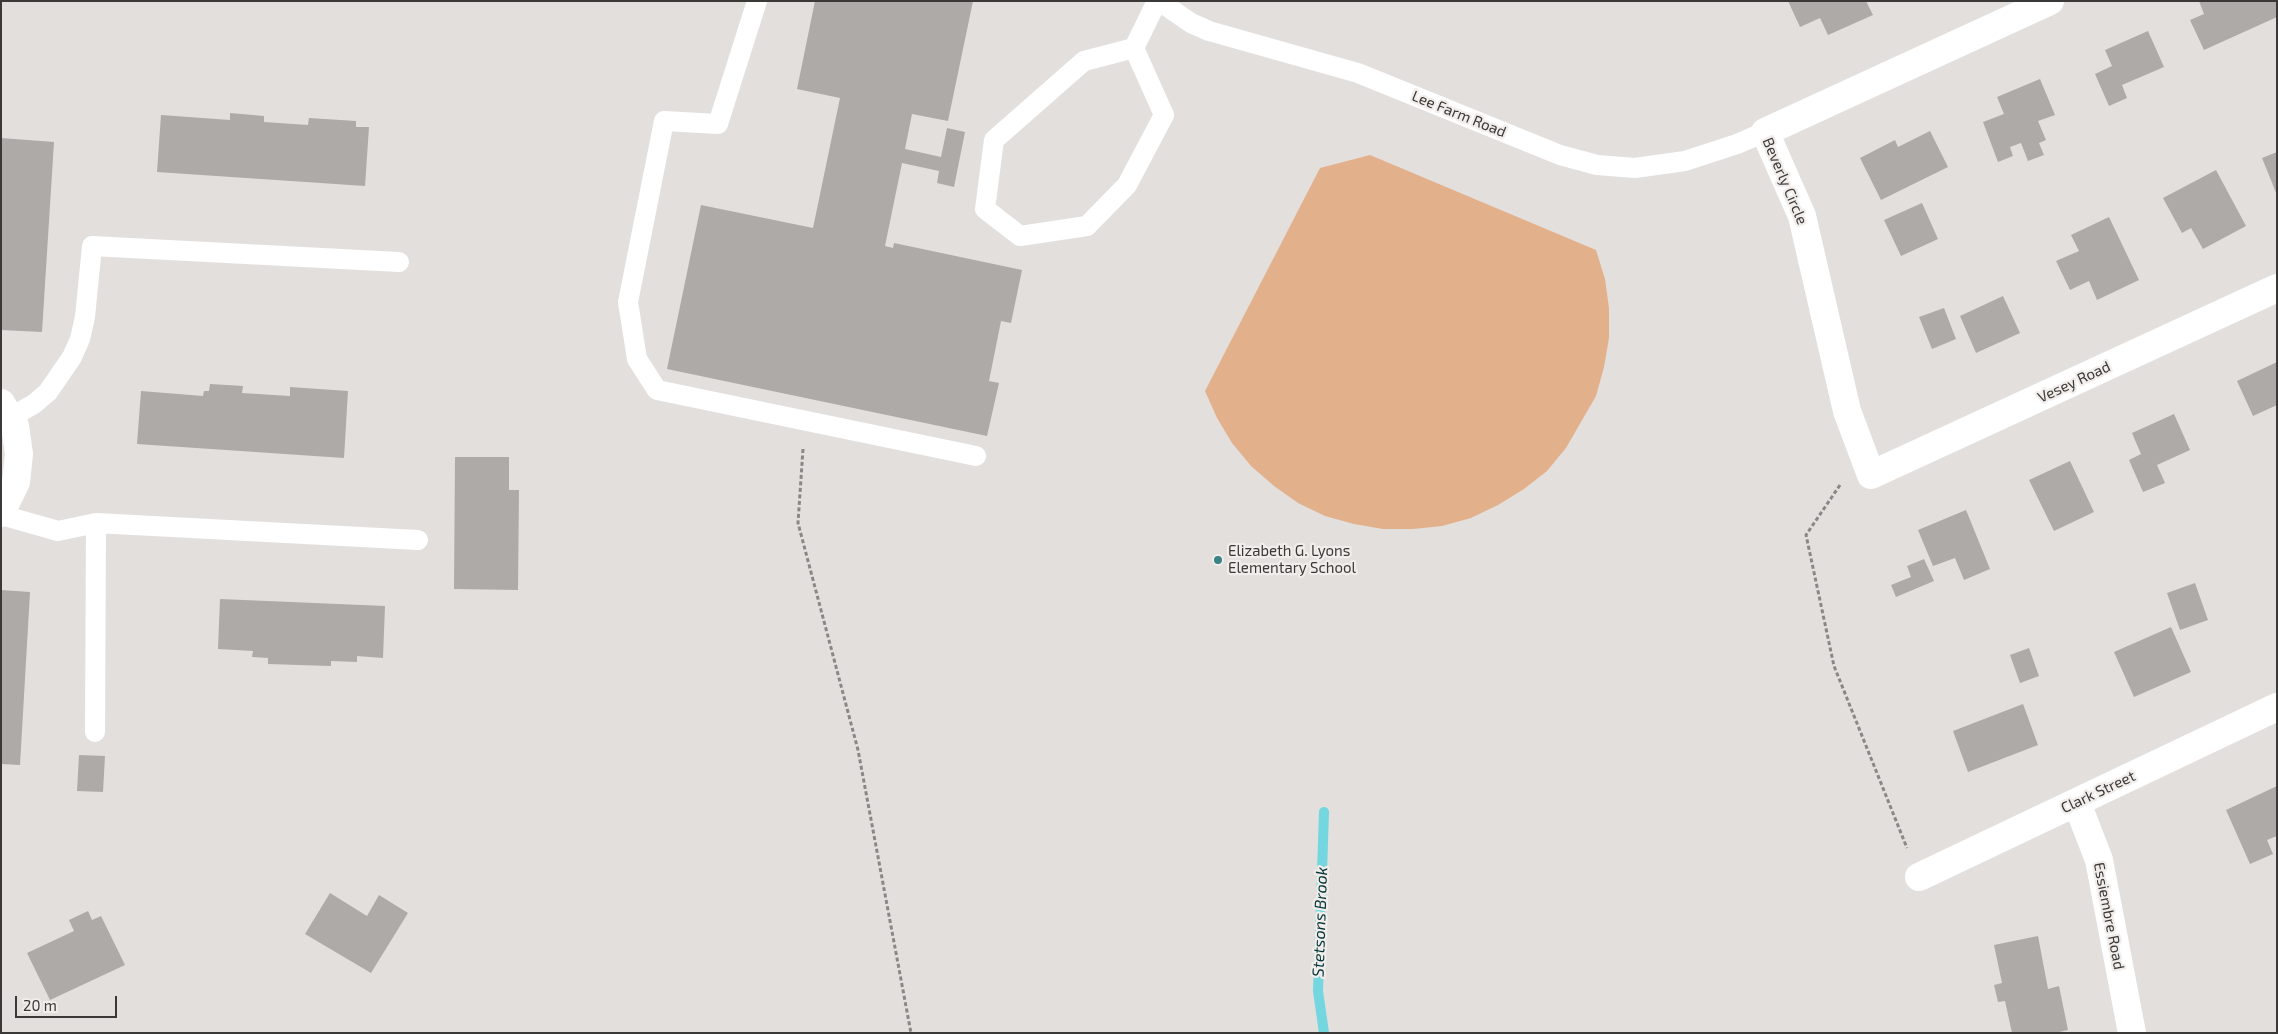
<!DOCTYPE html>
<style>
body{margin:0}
#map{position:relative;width:2278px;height:1034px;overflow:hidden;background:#e3dfdd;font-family:"Exo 2",sans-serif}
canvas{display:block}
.frame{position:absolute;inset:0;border:2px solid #3b3938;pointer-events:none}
.scale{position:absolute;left:15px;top:996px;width:102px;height:22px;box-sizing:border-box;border:2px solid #3b3938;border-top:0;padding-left:6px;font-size:15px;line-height:18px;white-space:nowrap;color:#3b3938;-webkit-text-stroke:4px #f1edea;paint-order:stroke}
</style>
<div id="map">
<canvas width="2278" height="1034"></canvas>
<div class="frame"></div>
<div class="scale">20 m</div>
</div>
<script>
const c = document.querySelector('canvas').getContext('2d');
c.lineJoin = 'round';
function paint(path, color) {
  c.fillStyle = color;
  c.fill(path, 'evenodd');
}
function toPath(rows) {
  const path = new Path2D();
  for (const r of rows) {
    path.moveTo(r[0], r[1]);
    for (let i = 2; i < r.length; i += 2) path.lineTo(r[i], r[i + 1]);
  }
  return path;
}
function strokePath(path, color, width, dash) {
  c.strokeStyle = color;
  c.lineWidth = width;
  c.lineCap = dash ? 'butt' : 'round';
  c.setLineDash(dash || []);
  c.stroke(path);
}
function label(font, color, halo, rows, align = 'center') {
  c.font = font + ' "Exo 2",sans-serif';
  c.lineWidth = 4.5;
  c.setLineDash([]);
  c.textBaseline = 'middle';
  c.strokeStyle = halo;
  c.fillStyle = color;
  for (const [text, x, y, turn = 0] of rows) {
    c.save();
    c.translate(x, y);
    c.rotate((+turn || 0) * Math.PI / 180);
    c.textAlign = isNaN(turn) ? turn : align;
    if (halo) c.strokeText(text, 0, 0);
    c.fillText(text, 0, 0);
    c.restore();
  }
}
const green = toPath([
 [1370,155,1596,250,1605,279,1609,308,1609,338,1604,367,1596,396,1566,448,1547,471,1524,489,1498,505,1471,518,1442,526,1413,529,1383,529,1354,524,1325,516,1298,503,1274,486,1251,466,1232,443,1217,418,1205,391,1320,168]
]);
const stream = toPath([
 [1324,1033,1318,991,1324,812]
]);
const building = toPath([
 [815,1,973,1,948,121,912,114,905,149,941,157,947,128,965,132,954,187,937,183,939,171,902,163,885,246,893,248,894,243,1022,270,1011,323,1001,321,989,381,999,383,987,436,667,369,701,205,813,228,840,98,797,89],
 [1788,1,1866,1,1873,15,1828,35,1820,18,1800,27],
 [2199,1,2277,1,2277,17,2204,50,2190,20,2204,14],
 [2148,31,2164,67,2122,85,2127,98,2109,106,2095,74,2112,66,2105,50],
 [2040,79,2055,115,2038,121,2046,140,2039,143,2044,155,2028,161,2021,143,2010,147,2013,156,1998,162,1983,122,2004,114,1997,97],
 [230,113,264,116,264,122,308,125,309,118,356,121,356,127,369,127,365,186,157,172,161,115,230,120],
 [1930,131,1948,167,1881,200,1860,158,1895,140,1898,147],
 [1,138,54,142,42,332,1,330],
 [2277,152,2277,195,2262,158],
 [2216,170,2246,226,2203,249,2191,228,2182,233,2163,198],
 [1922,203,1938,239,1901,256,1884,220],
 [2109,217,2139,280,2097,300,2089,281,2070,290,2056,261,2079,251,2071,235],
 [2003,296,2020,333,1976,353,1960,316],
 [1944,308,1956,339,1932,349,1919,317],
 [2277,362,2277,405,2253,416,2237,381],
 [210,384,243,386,242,393,290,396,290,387,348,391,344,458,137,444,141,391,203,396,204,391,209,391],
 [2174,414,2190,450,2157,465,2165,483,2143,492,2129,460,2141,454,2132,433],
 [455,457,509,457,509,490,519,490,518,590,454,589],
 [2070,461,2094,512,2054,531,2029,480],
 [1966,510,1990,569,1964,580,1955,558,1933,566,1918,530],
 [1924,559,1934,581,1896,597,1891,585,1911,577,1907,566],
 [2195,583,2208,620,2180,630,2167,593],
 [1,590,30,592,20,765,1,764],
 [220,599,385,606,383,658,357,656,357,662,331,661,331,666,268,664,268,658,252,657,253,651,218,649],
 [2171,627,2191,672,2134,697,2114,652],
 [2029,648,2039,676,2020,683,2010,655],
 [2023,704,2038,745,1968,772,1953,731],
 [79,755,105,756,103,792,77,791],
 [2277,786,2277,836,2267,840,2273,854,2250,864,2226,810],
 [330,893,367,916,379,895,408,913,371,973,305,934],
 [88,911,92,920,101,916,125,965,50,1000,27,953,74,931,69,920],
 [2038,936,2048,989,2059,986,2068,1030,2055,1033,2012,1033,2005,1001,1998,1002,1994,985,2002,983,1994,945]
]);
const path = toPath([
 [803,449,798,523,858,750,911,1033],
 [1840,485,1806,535,1834,666,1907,848]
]);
const service = toPath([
 [757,1,718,124,664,121,628,302,637,359,657,390,976,456],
 [1159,1,1191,23,1209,31,1358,73,1560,155,1597,165,1635,168,1685,161,1737,144,1765,132],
 [1134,48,1164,115,1127,185,1087,226,1020,236,985,209,994,140,1084,61,1134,48,1157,1],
 [11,417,34,404,48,392,72,357,80,339,85,317,92,246,399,262],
 [1,515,58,531,96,523,418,540],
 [95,732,96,523]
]);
const minor = toPath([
 [2050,1,1765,132,1802,216,1847,411,1871,475,2277,288],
 [1,403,15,426,19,454,16,482,1,513],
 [2077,803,2099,860,2132,1033],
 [1919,877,2277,707]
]);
const markers = [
 [1218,560,5,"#3a8288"]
];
const streetNames = [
 ["Lee Farm Road",1459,114,22],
 ["Beverly Circle",1785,181,67],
 ["Vesey Road",2074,382,-25],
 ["Clark Street",2098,792,-25],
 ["Essiembre Road",2109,916,79]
];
const poiNames = [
 ["Elizabeth G. Lyons",1228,551],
 ["Elementary School",1228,568]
];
const waterNames = [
 ["Stetsons Brook",1320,922,-88]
];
paint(green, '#e2b18c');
strokePath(stream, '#74d6de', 10);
paint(building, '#aeaaa7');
strokePath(path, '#8a8786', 3, [4, 2.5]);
strokePath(service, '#fff', 20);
strokePath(minor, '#fff', 28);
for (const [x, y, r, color] of markers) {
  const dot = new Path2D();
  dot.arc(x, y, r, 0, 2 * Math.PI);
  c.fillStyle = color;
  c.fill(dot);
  strokePath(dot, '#f1edea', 2);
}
label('15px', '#3b3938', '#f1edea', streetNames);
label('15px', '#3b3938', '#f1edea', poiNames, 'left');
label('italic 16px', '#043539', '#f1edea', waterNames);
</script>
